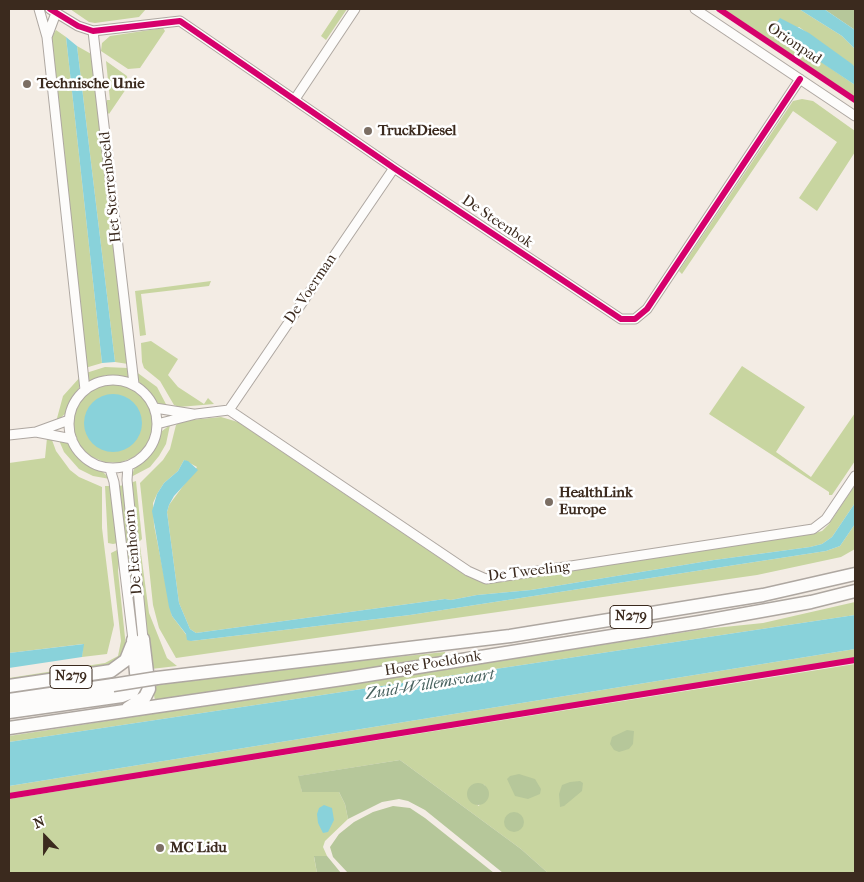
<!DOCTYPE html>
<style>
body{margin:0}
#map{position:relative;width:864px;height:882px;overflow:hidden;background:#f3ece4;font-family:"IM FELL French Canon",serif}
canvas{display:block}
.frame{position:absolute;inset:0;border:10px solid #3b2a1e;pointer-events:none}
.north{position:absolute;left:20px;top:812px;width:50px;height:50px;-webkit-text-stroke:4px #fff;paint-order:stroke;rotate:338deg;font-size:14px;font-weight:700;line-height:20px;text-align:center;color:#3b2a1e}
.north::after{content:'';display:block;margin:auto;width:18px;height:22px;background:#3b2a1e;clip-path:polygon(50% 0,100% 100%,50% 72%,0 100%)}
</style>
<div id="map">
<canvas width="864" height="882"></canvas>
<div class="frame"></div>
<div class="north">N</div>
</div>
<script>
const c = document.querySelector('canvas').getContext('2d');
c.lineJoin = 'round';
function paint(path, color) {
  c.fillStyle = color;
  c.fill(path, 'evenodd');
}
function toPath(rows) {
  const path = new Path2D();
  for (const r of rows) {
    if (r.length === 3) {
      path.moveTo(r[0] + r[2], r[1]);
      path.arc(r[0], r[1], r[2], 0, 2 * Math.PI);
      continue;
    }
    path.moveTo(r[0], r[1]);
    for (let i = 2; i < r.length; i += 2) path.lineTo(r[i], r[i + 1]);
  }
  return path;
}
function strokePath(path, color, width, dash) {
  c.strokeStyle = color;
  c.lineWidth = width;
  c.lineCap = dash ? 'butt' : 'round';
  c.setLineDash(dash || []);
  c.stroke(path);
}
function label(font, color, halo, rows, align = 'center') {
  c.font = font + ' "IM FELL French Canon",serif';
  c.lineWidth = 5;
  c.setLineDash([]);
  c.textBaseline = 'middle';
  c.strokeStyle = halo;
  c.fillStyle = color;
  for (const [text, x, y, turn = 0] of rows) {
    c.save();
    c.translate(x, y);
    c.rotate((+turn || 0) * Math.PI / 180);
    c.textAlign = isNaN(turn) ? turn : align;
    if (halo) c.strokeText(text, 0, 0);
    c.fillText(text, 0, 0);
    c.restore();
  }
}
const green = toPath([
 [70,9,146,9,139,17,95,23,89,22],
 [339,9,347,9,326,40,321,36],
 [724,9,799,9,842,36,855,49,855,67,799,27,775,30,855,85,855,97],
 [163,28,165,31,140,68,128,69,101,51,102,43,110,36],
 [56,30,66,37,102,363,85,368,51,38],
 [77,46,93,55,128,364,115,362],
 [106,61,127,76,128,86,109,114,105,110,107,100,110,100],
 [802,99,813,101,855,131,855,152,817,211,799,198,837,142,793,111,682,274,679,271,793,101],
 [211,281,209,286,141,294,146,335,140,336,135,291],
 [151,341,178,359,168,375,178,387,204,404,208,398,214,404,179,407,174,405,160,381,144,368,142,362,141,343],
 [742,366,805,407,776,452,811,477,855,413,855,461,832,495,829,495,829,492,709,414],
 [105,367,128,368,129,378,106,375,87,383,86,373],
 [135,371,157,387,168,408,156,402,137,379],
 [81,376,79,388,71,400,66,413,56,422,63,396],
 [110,383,124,384,142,396,150,408,153,422,151,436,144,449,132,458,119,463,104,462,90,456,79,445,74,431,73,416,78,402,95,387],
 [221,417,238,422,465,575,485,583,815,533,822,531,829,524,855,485,855,503,832,537,822,544,810,547,714,560,531,590,477,595,451,600,445,599,196,633,190,629,179,603,167,512,169,505,197,467,184,460,178,471,164,483,157,494,153,503,154,525,172,616,191,641,410,615,826,551,840,546,855,524,855,549,841,557,757,575,176,658,159,628,153,605,140,483,163,460,170,449,176,425,181,421],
 [170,425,166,444,159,456,150,467,131,477,135,467,151,452,162,431],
 [47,438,52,440,56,451,70,470,79,477,102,487,102,528,114,625,107,654,82,657,83,644,9,653,9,463,45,458],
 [58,438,69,444,83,461,102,471,110,479,93,476,79,469,64,452],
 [136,481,142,539,140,541,137,541,130,483],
 [125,485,131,542,125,543,118,486],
 [105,486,112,486,118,543,113,544,108,543],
 [140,546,149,613,167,658,177,666,151,669,137,547],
 [131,547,145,670,139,671,125,548],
 [121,548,118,571,126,647,124,655,113,665,9,683,9,678,105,663,118,656,121,641,111,553],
 [855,602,855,615,9,742,9,736,705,629,763,623],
 [855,649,855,658,9,794,9,786],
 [445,652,445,656,405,663,155,700,152,686,237,673],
 [855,664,855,873,548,873,521,849,400,760,299,776,302,792,339,792,345,804,348,819,325,841,323,847,327,856,314,857,317,873,9,873,9,799],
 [478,784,485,785,479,806,470,800,472,785]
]);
const forest = toPath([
 [824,9,855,9,855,30],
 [627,730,634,731,633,744,629,749,619,752,614,750,610,744,612,737],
 [400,760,521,849,548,873,503,873,425,810,408,801,399,799,382,802,348,819,345,804,339,792,302,792,298,776],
 [519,774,535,779,541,789,540,794,528,799,515,796,507,779,510,776],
 [580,781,583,783,582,791,564,806,560,807,559,794,562,785,570,782],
 [478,794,11],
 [393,806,410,808,425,818,494,873,348,873,333,857,330,847,339,834,354,822,373,812],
 [514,822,10],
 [314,856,327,856,341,873,317,873]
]);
const water = toPath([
 [799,9,824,9,855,30,855,49,842,36],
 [780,18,809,33,852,64,855,67,855,85,777,33,774,26],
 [66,37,77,46,115,362,102,363],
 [113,423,29],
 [184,460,188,461,198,470,174,496,169,505,167,512,179,603,190,629,196,633,445,599,451,600,477,595,531,590,714,560,810,547,822,544,832,537,855,503,855,524,840,546,826,551,410,615,191,641,187,640,186,634,172,616,169,607,152,511,157,494,164,483,178,471],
 [855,615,855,649,9,786,9,742],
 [84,644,82,657,9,668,9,653],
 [324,805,332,808,334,820,328,832,323,833,318,823,317,814,319,808]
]);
const minor = toPath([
 [39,9,47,37],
 [50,9,78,26,93,31,180,21,394,168,621,319,635,319,647,309,800,79],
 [695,9,855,116],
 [56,13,47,37,85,390],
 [93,31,134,384],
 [295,99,355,9],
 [113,424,44],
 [155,408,193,414],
 [229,410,394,168],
 [157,424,196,414,229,410,468,571,486,579,813,529,826,519,855,476],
 [36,432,72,439],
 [9,435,36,432,69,420],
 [128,466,127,480,143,639],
 [110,469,114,482,133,640]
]);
const highway = toPath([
 [157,678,510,636,763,595,855,574],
 [9,686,111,671,126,660,132,645],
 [9,700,113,685],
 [128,708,145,697,149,689,143,639],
 [9,712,122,696,132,692,137,683,133,640],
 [9,728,349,678,700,622,811,602,855,591]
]);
const highwayBridge = toPath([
 [113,685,157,678]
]);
const cycleway = toPath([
 [50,9,78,26,93,31,180,21,394,168,621,319,635,319,647,309,800,79],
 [719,9,855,100],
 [9,796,855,660]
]);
const markers = [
 [27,84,5,"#7b6e63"],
 [368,131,5,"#7b6e63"],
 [549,502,5,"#7b6e63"],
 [160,848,5,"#7b6e63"]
];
const shields = [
 [631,617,42],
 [71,677,42]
];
const shieldNames = [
 ["N279",631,617],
 ["N279",71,677]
];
const streetNames = [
 ["Orionpad",794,44,34],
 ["Het Sterrenbeeld",111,187,-96],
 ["De Steenbok",497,222,34],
 ["De Voerman",311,289,-56],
 ["De Eenhoorn",134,552,-95],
 ["De Tweeling",529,572,-7],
 ["Hoge Poeldonk",433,664,-9]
];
const poiNames = [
 ["Technische Unie",37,84],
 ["TruckDiesel",378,131],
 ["HealthLink",559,493],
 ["Europe",559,510],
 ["MC Lidu",170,848]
];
const waterNames = [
 ["Zuid-Willemsvaart",430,685,-9]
];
paint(green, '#c8d5a0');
paint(forest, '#b6c79a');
paint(water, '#89d2da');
strokePath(minor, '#aea7a1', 11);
strokePath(highway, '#aea7a1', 15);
strokePath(minor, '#fdfcfb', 9);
strokePath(highway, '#fdfcfb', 12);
strokePath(highwayBridge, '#aea7a1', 15, []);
strokePath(highwayBridge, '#fdfcfb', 12);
strokePath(cycleway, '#d6006c', 6);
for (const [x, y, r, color] of markers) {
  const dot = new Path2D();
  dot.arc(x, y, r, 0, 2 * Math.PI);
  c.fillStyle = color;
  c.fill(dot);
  strokePath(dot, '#fff', 2);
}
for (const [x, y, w] of shields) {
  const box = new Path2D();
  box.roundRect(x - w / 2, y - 11.5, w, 23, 4);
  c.fillStyle = '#fff';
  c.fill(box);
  strokePath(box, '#3b2a1e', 1);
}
label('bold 14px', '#3b2a1e', null, shieldNames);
label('15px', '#3b2a1e', '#fff', streetNames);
label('bold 15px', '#3b2a1e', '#fff', poiNames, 'left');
label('italic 16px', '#47615e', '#fff', waterNames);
</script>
